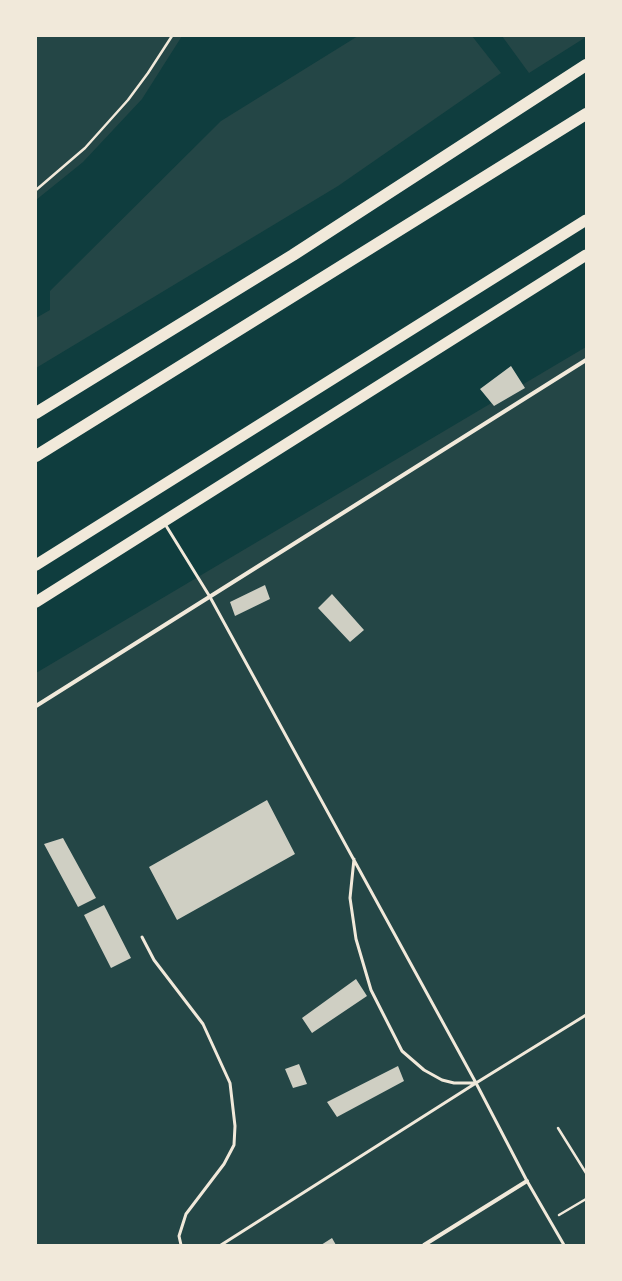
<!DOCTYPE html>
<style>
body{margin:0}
#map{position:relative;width:622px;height:1281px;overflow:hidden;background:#0f3d3e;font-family:Roboto,sans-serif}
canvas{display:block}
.frame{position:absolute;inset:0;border:37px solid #f1e9da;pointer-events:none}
</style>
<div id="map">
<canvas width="622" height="1281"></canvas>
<div class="frame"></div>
</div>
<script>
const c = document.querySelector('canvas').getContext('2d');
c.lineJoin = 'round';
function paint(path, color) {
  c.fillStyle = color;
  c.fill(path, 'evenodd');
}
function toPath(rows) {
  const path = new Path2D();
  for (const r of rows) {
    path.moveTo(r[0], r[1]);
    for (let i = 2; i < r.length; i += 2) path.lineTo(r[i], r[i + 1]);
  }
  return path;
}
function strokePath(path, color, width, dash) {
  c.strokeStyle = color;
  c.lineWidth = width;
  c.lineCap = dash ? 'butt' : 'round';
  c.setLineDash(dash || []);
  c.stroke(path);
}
const green = toPath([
 [36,36,182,36,142,99,83,162,36,200],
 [358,36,472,36,501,73,338,186,36,368,36,318,50,310,50,291,221,121],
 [502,36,586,36,586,37,529,73],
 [586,347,586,1245,36,1245,36,673]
]);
const building = toPath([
 [511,366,525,388,494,406,480,389],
 [265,585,270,599,235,616,230,602],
 [332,594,364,630,350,642,318,608],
 [267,800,295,854,177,920,149,867],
 [63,838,96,898,78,907,44,844],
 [104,905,131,958,111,968,84,915],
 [356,979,367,996,312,1033,302,1018],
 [299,1064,307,1084,293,1088,285,1069],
 [398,1066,404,1081,337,1117,327,1102],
 [332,1238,336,1245,321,1245]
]);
const path = toPath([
 [36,190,85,148,128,100,148,73,172,36],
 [558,1128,586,1173],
 [559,1215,586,1199]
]);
const service = toPath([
 [165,524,210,597,476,1083,527,1181,564,1245],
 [354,859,350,898,356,939,371,990,402,1051,424,1070,442,1080,454,1083,474,1083],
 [142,937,154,960,203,1024,230,1083,235,1126,234,1145,224,1164,186,1214,179,1236,181,1245],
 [221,1245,476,1083,586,1015]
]);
const minor = toPath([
 [36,706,586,360],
 [424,1245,527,1181]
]);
const trunk = toPath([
 [36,565,586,220],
 [36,602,586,255]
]);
const motorway = toPath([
 [36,413,293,255,586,65],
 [36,456,586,114]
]);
paint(green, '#244646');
paint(building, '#cfcfc3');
strokePath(path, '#f1e9da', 2.5);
strokePath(service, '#f1e9da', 3);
strokePath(minor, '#f1e9da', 4);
strokePath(trunk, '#f1e9da', 11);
strokePath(motorway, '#f1e9da', 12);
</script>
